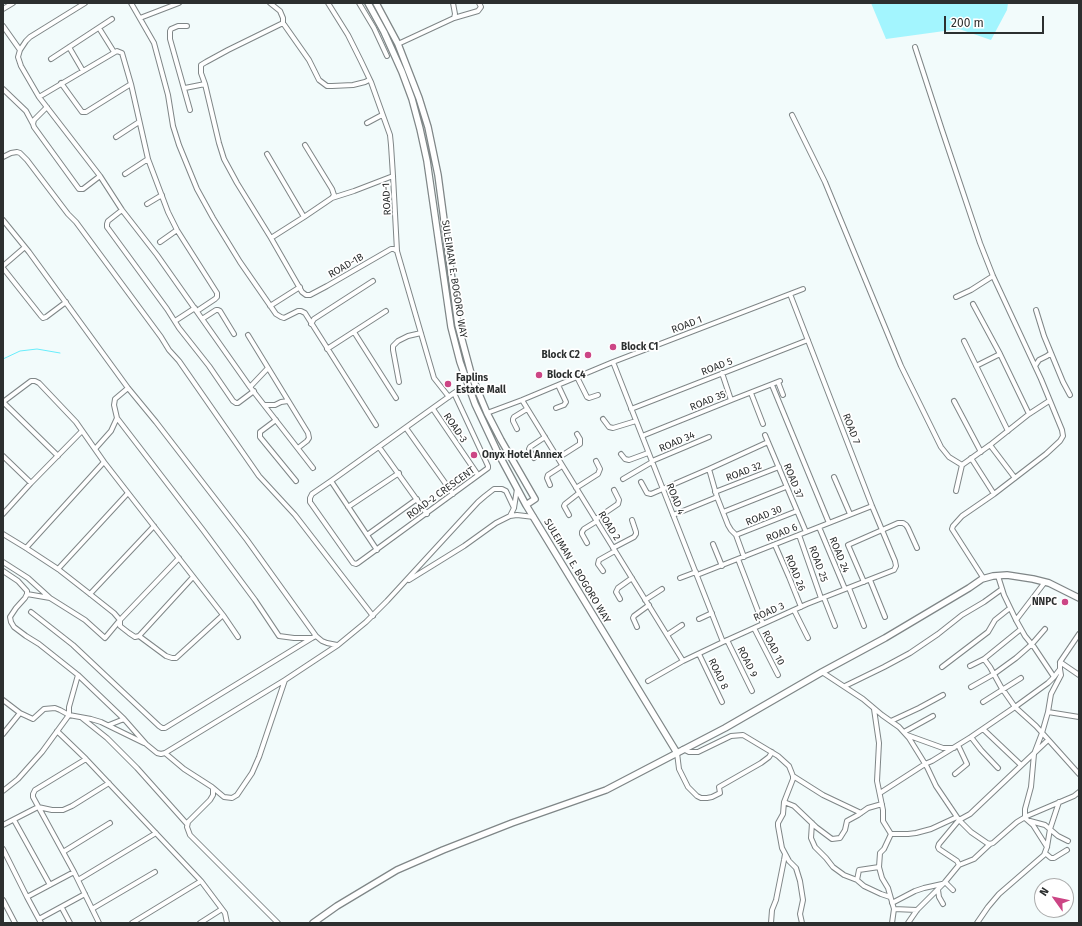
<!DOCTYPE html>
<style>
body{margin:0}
#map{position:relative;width:1082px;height:926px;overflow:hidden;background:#f2fbfb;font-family:"Fira Sans",sans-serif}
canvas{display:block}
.frame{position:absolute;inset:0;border:4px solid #2c2f2f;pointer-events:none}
.north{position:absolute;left:1034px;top:878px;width:40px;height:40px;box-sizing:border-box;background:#fff;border:1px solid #abacac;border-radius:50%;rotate:303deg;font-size:11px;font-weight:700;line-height:16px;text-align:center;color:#2c2f2f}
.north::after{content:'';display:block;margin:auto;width:14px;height:18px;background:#cc4585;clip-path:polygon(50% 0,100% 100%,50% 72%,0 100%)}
.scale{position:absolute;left:944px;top:16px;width:100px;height:18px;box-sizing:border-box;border:2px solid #2c2f2f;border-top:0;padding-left:5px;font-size:12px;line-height:14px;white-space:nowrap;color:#2c2f2f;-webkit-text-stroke:3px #fff;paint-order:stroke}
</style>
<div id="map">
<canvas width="1082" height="926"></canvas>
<div class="frame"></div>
<div class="north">N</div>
<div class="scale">200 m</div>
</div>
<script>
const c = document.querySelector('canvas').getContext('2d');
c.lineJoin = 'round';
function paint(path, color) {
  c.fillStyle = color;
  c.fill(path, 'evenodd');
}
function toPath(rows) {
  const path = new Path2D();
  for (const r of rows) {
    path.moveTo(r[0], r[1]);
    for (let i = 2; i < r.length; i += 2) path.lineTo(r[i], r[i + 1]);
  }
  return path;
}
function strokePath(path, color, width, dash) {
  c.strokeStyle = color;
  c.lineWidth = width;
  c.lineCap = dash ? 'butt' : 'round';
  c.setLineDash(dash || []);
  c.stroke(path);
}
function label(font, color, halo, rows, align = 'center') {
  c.font = font + ' "Fira Sans",sans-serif';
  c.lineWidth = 3.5;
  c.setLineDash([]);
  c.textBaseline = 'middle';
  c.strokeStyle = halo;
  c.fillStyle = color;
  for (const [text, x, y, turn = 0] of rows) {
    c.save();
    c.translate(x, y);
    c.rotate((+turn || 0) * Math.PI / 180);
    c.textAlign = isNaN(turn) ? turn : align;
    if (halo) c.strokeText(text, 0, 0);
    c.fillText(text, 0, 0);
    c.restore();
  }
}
const green = toPath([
 [871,3,1008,3,1007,10,991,40,959,29,886,39]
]);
const stream = toPath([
 [3,359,20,351,37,349,60,353]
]);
const street = toPath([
 [85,3,30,37,26,41,20,50,18,57,21,66,39,97,100,176,122,210,157,255,250,387,313,468],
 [131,3,154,43,168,95,173,126,179,145,197,189,213,218,240,262,276,314,281,317,284,318,298,311,301,311,305,313,376,425],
 [270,3,280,11,283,18,283,23,309,60,319,80,327,86,332,86,353,85,365,82,369,80],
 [328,3,348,35,361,61,371,82,390,135,391,145,393,176,397,251,434,378,449,397],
 [359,3,374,28,387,56],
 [453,3,455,14,454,18],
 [3,9,13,3],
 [140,18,179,3],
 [283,23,228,50,206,62,201,65,201,73,205,84,219,143,224,159,237,183,271,238,302,292,306,295,310,295,327,286,391,249,394,249,397,251],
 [3,26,20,50],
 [187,26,178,26,171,29,170,31,170,39,190,110],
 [99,28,114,52],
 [398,44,454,18,478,11,481,7,479,3],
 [69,47,83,71],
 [915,47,942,130,980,243,993,276,1041,379,1062,430,1063,436,1060,441,1046,454,994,494,962,516,953,526,952,529,984,579],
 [51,59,112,19],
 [61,83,82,112,86,112,131,84],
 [185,88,205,84],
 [3,89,26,111,33,124],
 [39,97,117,51,122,53,131,84,148,159,168,212,177,230,217,293,217,297,215,299,197,311],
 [47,107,34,120,33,124,34,127,79,189,83,189,100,176],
 [792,115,825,182,901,366,941,447,949,457,962,465],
 [367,123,382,115],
 [116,137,139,122],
 [267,154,304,217,271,238],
 [3,157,11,153,17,152,20,153,27,160,68,214,76,222,161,337,169,350,179,361,259,476,295,515,373,616],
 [125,174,148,159],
 [332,198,354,191,393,176],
 [147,204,162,195],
 [122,210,108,221,107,224,107,227,167,309,179,328,209,366,233,401,236,403,238,403,254,391],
 [304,217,332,198,334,195,332,189,305,145],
 [3,220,29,252,128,388,156,422,247,540,316,636],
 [160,242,177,230],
 [3,266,25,247],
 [3,268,41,316,43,318,46,317,66,302],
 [956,297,971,290,993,276],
 [973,304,1000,354,1029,414],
 [270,306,300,287],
 [1036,310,1044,336,1063,382,1070,395],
 [202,319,216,310,218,310,220,311,234,334],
 [175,321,195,308],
 [311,324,314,319,373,281],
 [354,332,396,398],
 [248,335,308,433,309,438,307,441,298,448],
 [964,341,1008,431],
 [327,349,386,311],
 [613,362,723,642],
 [976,366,1000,354],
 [1035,366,1039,360,1047,356,1051,353],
 [722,373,731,400],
 [577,377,587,397,589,398,598,395],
 [399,382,393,350,393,346,398,341,408,336,421,333],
 [778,382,783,395],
 [772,385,829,523],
 [250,387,268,368],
 [128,388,115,399,114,405,117,418,203,530,255,600,279,636,294,638,312,638,316,636,322,641,327,643,337,645],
 [454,393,488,466,488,468,358,563,356,564,353,563,310,502,310,498,312,494,331,481,454,393,460,389],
 [751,393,763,424],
 [522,400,683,661],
 [954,401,981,452],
 [3,402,31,381,35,381,39,383,76,422,104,462,223,615,238,637],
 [3,402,58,456],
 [265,405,275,405,281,402,288,401],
 [556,408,564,405,566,402,558,385],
 [433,409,478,475],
 [631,409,808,340],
 [487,413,522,400,613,362,803,289],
 [603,419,609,427,613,428,636,421],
 [276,420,260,432,260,437,296,481],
 [406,428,453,494],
 [517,429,513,421,513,419,514,417,527,409],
 [765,435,806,532],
 [642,436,734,399,780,381],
 [990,445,1015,478],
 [379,447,427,514],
 [95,449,111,431,117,418],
 [621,454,625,459,629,460,648,453],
 [3,456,31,483],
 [534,458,529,449,530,447,545,437],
 [558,458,580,444,580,439,577,434],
 [971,458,994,494],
 [652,461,709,437],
 [834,477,850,514],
 [623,479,652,462],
 [331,481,377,550],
 [641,482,647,493,651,494,709,469],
 [550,485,547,478,548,475,562,466],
 [576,488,598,474,600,469,596,461],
 [956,491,962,465,990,445,1029,414,1049,401],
 [715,492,779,467],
 [348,507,399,473],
 [723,512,786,487],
 [3,514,31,483,82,431],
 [569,515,564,506,565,504,579,493],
 [673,515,717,497],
 [510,516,517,515,534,517],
 [596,519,618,504,619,500,614,490],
 [819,527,845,589],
 [3,534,26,548,58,569,90,594,114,613,120,620,120,626,129,633,135,637,139,636,166,656,172,658,176,658,223,615],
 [367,535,417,499],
 [736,535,731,530,728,525,717,497,709,469,768,442],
 [799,535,821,598],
 [587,543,582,534,582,532,584,529,597,521],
 [713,544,722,566],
 [775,545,789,577,801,607],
 [26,548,104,462],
 [613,548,634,537,636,534,636,532,632,520],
 [744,557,736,535,797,511],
 [738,559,763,624],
 [3,562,28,578,50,598,85,620,105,638,120,620,179,558],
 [58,569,128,493],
 [3,571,18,581,27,591,27,594,25,598,16,608,10,617,11,622,14,627,26,636,39,644,78,675,124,719,146,744,157,753,161,754,165,753,285,680],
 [603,571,598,564,599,560,615,551],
 [697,575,872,506],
 [998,576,1004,595,1016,620,1025,636,1034,647,1054,677],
 [680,578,696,572],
 [409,580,464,546,496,523,510,516,514,508,517,489],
 [870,580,885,617],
 [864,582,848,545,898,523,903,523,906,525,908,528,917,548],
 [849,588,864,626],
 [27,594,50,598],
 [90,594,154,526],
 [824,598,835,626],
 [620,599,616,592,618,588,632,578],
 [645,600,662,589],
 [794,610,808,638],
 [31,612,73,645,159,726,162,728,165,728,312,638],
 [699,619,712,613],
 [1016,620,1045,582],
 [637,627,633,618,634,616,649,605],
 [754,628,778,675],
 [667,635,682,625],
 [139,636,193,577],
 [727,640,752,691],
 [699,654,722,702],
 [984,659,990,667,1001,687,1015,707,1036,726,1079,774],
 [1060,662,1079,675],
 [970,666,984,659,1021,629],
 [942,667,988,632,995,620,1010,608],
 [822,672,863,699,882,715,899,727,909,738,927,767,936,786,959,820,971,832,987,843,990,844,993,843,1017,822,1027,816,1074,796,1079,792],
 [648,681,683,661,723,642,807,604,894,570,896,566,895,561,872,506,790,294],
 [845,686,884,667,910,653,938,634,962,615,984,602,1002,589],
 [971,687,994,674,1016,658,1032,644,1045,629],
 [3,700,20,713],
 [983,702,1021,678],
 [874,709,879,743,877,781,883,810,883,821,891,834,884,849,880,853,879,867,882,878,888,888,894,909,892,923],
 [1048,712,1079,717],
 [82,718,107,738,137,768,187,824],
 [891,721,919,708,943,695],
 [109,725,124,719],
 [983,729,1021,765],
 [57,731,86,759,201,881,225,913,227,923],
 [904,732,933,716],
 [3,734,20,713,33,719,44,709,55,708,60,710,69,715,91,719,101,722,144,743],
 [907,735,943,748,954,748],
 [971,737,981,750,998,768],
 [683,749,689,752,698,752,731,736,743,735,778,756,789,766,793,776,793,779,784,802,783,814,778,823,778,826,782,848,789,861,796,868,800,881,803,900,800,914,802,923],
 [165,753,184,769,212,787,224,797,232,798,237,795,252,773,259,757,285,680,338,645,366,622,387,601,478,502,485,496,494,489,502,489,506,491,514,508],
 [677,753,679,769,688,787,697,796,701,798,707,798,712,797,720,793,719,787,761,763,769,757,772,752],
 [86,759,35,790,33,794,33,797,74,872,99,923],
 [955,774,967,764,958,745],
 [793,776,823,795,861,813],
 [213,788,213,795,210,800,188,822,187,827,190,835,278,923],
 [3,791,18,779,42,752,69,715,69,707,78,675],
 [880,793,925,764,932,761,971,737,1015,707,1048,683,1054,677,1060,669,1060,662,1079,634],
 [784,802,794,806,816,827,832,839,840,838,845,830,847,821,858,815,868,808,882,804],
 [14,820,50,885],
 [1030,821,1045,825,1058,836,1068,841],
 [812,823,811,838,815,847,826,858,833,867,844,875,857,880,864,886,881,894,890,897],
 [3,825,38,807,52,810,63,810,72,806,109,783],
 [891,834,908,834,916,833,931,829,957,817],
 [1047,847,1033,825,1025,818,1025,809,1031,787,1034,754,1042,733,1048,712,1051,694,1061,675,1060,669],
 [3,849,27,897,41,923],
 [63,852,110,823],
 [1045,853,1051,858,1054,858,1067,850],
 [959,865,957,861,939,849,938,847,939,844,959,820,970,814,1048,740],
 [78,880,156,833],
 [857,880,859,870,879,867],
 [945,882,953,890],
 [938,890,939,897,943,904],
 [27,897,74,872],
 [3,900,15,923],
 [892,903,915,891,924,888,942,884],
 [62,908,70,923],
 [92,909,155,872],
 [894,909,917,910],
 [39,919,85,894],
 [132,923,201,881],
 [200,923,222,909],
 [771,923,772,910,776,900,784,860,785,854],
 [908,923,917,910,945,882,959,865,974,859,990,844],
 [977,923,988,907,999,894,1044,855,1047,847,1050,829,1059,802]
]);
const secondary = toPath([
 [368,3,384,32,402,72,412,99,420,129,427,161,451,327,460,362,475,404,497,451,526,505,674,748,677,753],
 [376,3,398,44,419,98,428,127,438,175,458,325,472,377,487,413,501,440,535,499,526,505],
 [313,923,337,906,397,870,443,850,512,823,606,790,725,728,822,672,885,638,969,588,982,579,993,576,1007,575,1033,579,1049,583,1079,598]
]);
const markers = [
 [613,347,4,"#cc4585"],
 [588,355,4,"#cc4585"],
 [539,375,4,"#cc4585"],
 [448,384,4,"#cc4585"],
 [474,455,4,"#cc4585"],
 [1065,602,4,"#cc4585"]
];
const streetNames = [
 ["ROAD-1",387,199,-93],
 ["ROAD-1B",346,266,-30],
 ["SULEIMAN E. BOGORO WAY",454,279,81],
 ["ROAD 1",687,325,-21],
 ["ROAD 5",717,367,-21],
 ["ROAD 35",708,401,-22],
 ["ROAD-3",455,428,56],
 ["ROAD 7",851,429,69],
 ["ROAD 34",677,442,-23],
 ["ROAD 32",744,472,-21],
 ["ROAD 37",793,481,68],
 ["ROAD-2 CRESCENT",441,493,-36],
 ["ROAD 4",675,499,68],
 ["ROAD 30",764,516,-22],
 ["ROAD 2",609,526,58],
 ["ROAD 6",782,533,-22],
 ["ROAD 24",839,555,68],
 ["ROAD 25",818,564,70],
 ["SULEIMAN E. BOGORO WAY",577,571,59],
 ["ROAD 26",795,573,68],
 ["ROAD 3",769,612,-24],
 ["ROAD 10",773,648,63],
 ["ROAD 9",747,662,64],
 ["ROAD 8",718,674,64]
];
const poiNames = [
 ["Block C1",621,347],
 ["Block C2",580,355,"right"],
 ["Block C4",547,375],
 ["Faplins",456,378],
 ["Estate Mall",456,390],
 ["Onyx Hotel Annex",482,455],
 ["NNPC",1057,602,"right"]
];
paint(green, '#a3f5fe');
strokePath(stream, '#68edfb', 1);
strokePath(street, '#7f8687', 6);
strokePath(secondary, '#7f8687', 8);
strokePath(street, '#fff', 4);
strokePath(secondary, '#fff', 5.5);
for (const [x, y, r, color] of markers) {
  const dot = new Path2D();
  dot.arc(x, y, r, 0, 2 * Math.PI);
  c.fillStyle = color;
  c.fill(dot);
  strokePath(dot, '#fff', 1.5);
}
label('10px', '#2c2f2f', '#fff', streetNames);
label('bold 10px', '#2c2f2f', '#fff', poiNames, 'left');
</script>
